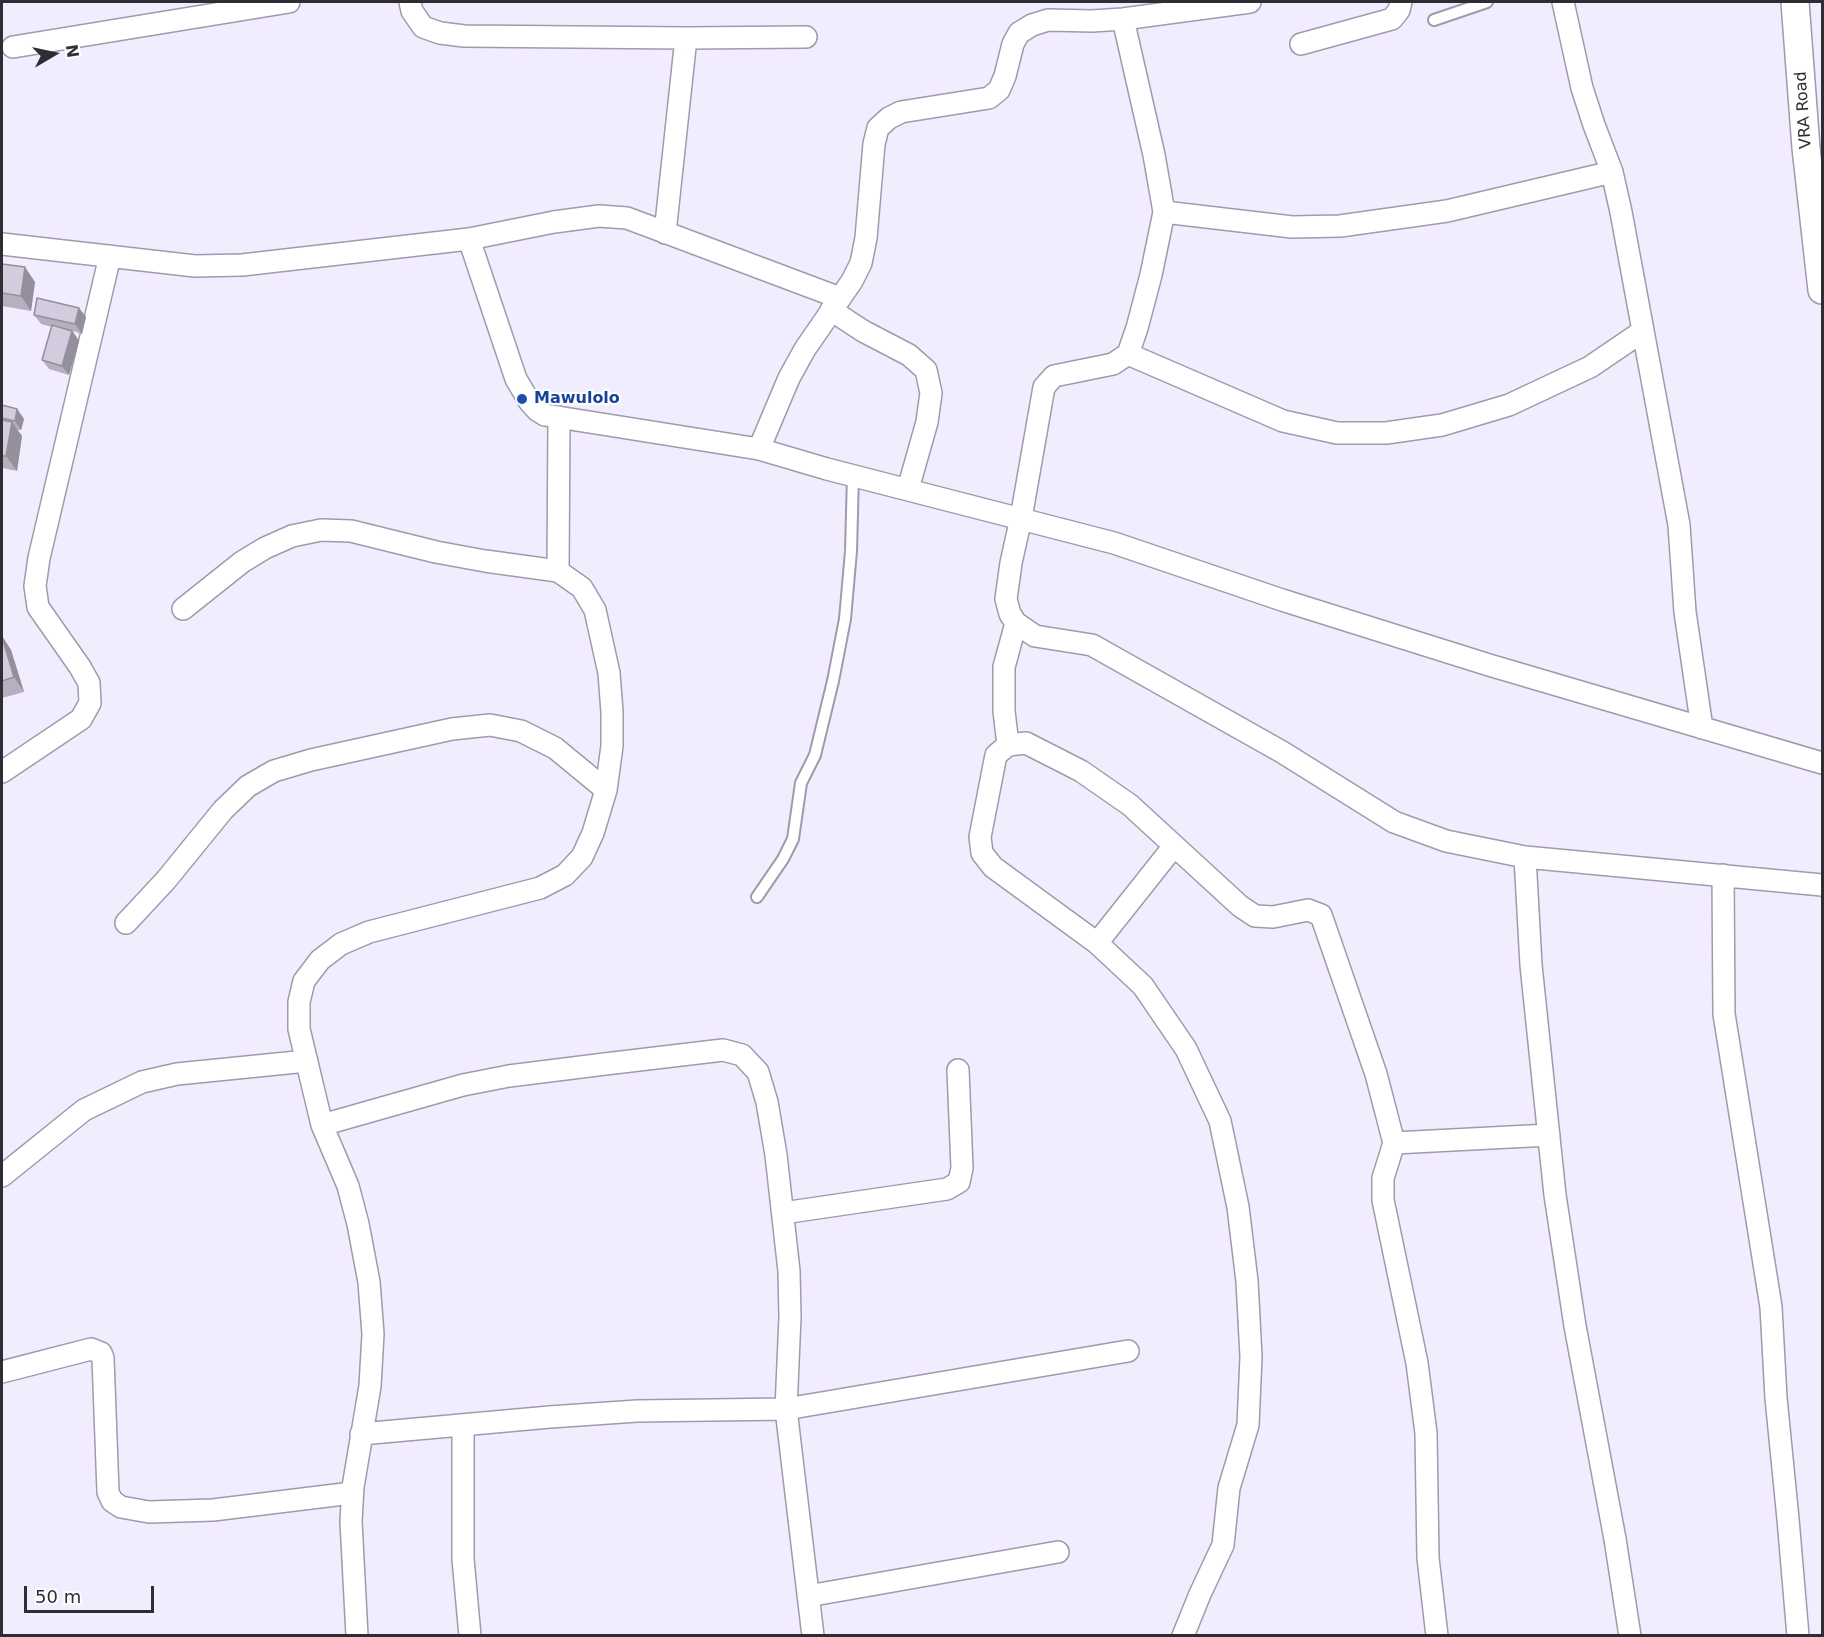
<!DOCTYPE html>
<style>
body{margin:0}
#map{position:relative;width:1824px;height:1637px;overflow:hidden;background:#f2ecff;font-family:"DejaVu Sans",sans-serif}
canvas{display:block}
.frame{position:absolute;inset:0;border:3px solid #2f2c33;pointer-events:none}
.north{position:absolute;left:24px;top:24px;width:60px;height:60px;-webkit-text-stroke:4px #fdfdfd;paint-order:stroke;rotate:81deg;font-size:16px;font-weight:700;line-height:24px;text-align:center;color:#2f2c33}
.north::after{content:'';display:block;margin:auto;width:21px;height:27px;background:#2f2c33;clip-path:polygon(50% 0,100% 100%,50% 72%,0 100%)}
.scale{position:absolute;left:24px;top:1586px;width:130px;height:27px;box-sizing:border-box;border:3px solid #2f2c33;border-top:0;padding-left:8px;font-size:18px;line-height:21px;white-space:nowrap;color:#2f2c33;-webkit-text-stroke:4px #fdfdfd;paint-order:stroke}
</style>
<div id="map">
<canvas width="1824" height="1637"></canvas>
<div class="frame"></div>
<div class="north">N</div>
<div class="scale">50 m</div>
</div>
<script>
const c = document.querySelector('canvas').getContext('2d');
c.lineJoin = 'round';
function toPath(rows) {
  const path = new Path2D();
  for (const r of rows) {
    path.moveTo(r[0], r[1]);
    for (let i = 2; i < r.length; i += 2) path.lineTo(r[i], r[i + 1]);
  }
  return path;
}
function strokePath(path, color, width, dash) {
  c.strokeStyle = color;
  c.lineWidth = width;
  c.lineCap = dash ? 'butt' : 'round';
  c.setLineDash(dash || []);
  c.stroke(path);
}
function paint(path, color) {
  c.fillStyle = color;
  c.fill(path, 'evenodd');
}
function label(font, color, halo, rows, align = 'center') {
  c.font = font + ' "DejaVu Sans",sans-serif';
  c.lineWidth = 4.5;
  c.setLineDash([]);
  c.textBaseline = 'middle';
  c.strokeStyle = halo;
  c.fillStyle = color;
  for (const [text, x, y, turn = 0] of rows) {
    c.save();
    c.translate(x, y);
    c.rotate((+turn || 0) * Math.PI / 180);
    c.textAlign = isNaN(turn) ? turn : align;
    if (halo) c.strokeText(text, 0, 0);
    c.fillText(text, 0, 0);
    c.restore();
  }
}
const service = toPath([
 [1434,20,1487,2],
 [757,897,783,859,793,839,801,783,815,755,833,681,845,619,851,551,853,475]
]);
const minor = toPath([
 [410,2,412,11,423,27,440,33,464,36,686,38,806,37],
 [1563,2,1582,88,1594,125,1612,172,1621,212,1679,525,1685,612,1702,728],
 [1123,19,1154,155,1164,212,1151,275,1137,328,1128,354,1113,364,1054,376,1044,387,1021,518,1011,563,1006,599,1010,614,1016,623,1035,636,1092,645,1282,752,1394,822,1446,841,1525,857,1822,885],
 [1301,44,1392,19,1399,10,1401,2],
 [13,47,289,2],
 [1164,212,1292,227,1340,226,1447,211,1612,172],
 [665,233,686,38],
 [469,239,516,379,529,401,537,410,545,415,759,449,827,469,1114,543,1282,600,1489,665,1822,763],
 [2,244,195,266,242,265,469,239,554,222,599,216,627,218,840,298],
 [831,310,863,331,909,355,926,370,931,393,927,422,908,489],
 [1128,354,1283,421,1337,433,1386,433,1442,425,1509,405,1590,367,1643,331],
 [759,449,789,378,805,349,852,281,861,263,866,238,874,144,878,128,889,118,901,112,989,98,999,90,1005,76,1013,44,1019,33,1032,25,1048,20,1092,21,1123,19,1250,2],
 [183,609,242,562,265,548,292,536,321,530,351,531,436,552,485,561,558,571],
 [1008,745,1004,711,1004,667,1016,623],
 [2,772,81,719,90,703,89,683,80,667,38,607,35,586,39,558,110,256],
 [1525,857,1531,965,1555,1195,1575,1326,1615,1539,1630,1636],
 [1723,875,1724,1014,1771,1307,1776,1398,1788,1519,1798,1636],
 [126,923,166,880,223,810,248,786,274,771,311,760,452,729,490,725,521,731,555,748,606,790],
 [1097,943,1174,846],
 [322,1125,463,1085,509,1076,605,1064,723,1050,742,1055,758,1072,767,1102,776,1155,789,1271,790,1317,786,1409,813,1636],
 [1394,1143,1549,1135],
 [2,1176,84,1110,142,1082,177,1074,307,1061],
 [783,1213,947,1189,959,1182,962,1168,958,1070],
 [2,1372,91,1349,101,1353,103,1358,108,1492,112,1501,121,1507,149,1512,213,1510,352,1493],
 [463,1425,463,1559,470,1636],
 [361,1434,550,1417,637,1411,786,1409,1128,1351],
 [808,1596,1058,1552],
 [357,1636,351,1521,353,1487,370,1386,373,1334,369,1282,358,1224,348,1186,322,1125,299,1029,299,1002,304,981,320,960,341,944,369,932,540,888,565,875,582,857,593,833,606,790,612,746,612,712,609,673,595,610,582,588,558,571,559,417],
 [1183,1636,1200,1594,1223,1545,1229,1488,1248,1425,1251,1357,1247,1281,1238,1207,1220,1121,1186,1049,1143,986,1097,943,993,867,982,853,980,837,996,755,1008,745,1026,743,1081,771,1130,805,1240,906,1255,916,1273,917,1308,910,1321,915,1376,1074,1394,1143,1383,1178,1383,1200,1417,1363,1426,1433,1428,1558,1437,1636]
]);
const tertiary = toPath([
 [1795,2,1806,148,1822,290]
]);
const wall = toPath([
 [2,264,35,282,31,311,2,306],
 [79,308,86,317,82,334,73,331,79,341,69,375,49,369,42,360,52,327,41,324,34,315],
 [2,405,17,409,24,419,21,430,17,430,22,436,17,471,2,468],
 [2,636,11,650,24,692,2,698]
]);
const shadedWall = toPath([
 [25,267,35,282,31,311,21,296],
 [79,308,86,317,82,334,75,324],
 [72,331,79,341,69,375,62,366],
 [17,409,24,419,21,430,15,421],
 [12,422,22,436,17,471,6,456],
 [2,636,11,650,24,692,14,677]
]);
const building = toPath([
 [2,264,25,267,21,296,2,293,2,264],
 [37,298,79,308,75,324,34,315,37,298],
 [52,325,72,331,62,366,42,360,52,325],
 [2,405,17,409,15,421,2,418,2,405],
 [2,420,12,422,6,456,2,456,2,420],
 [2,637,14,677,2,681,2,637]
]);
const markers = [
 [522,399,6,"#1a4fb4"]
];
const streetNames = [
 ["VRA Road",1804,110,-94]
];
const transitNames = [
 ["Mawulolo",534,399]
];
strokePath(service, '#a09aab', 14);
strokePath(minor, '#a09aab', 24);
strokePath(tertiary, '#a09aab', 30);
strokePath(service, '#fff', 10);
strokePath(minor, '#fff', 21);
strokePath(tertiary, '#fff', 27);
paint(wall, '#b5afbf');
paint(shadedWall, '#938f9b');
paint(building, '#d2ccde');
strokePath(building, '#938f9b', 1.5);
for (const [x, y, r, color] of markers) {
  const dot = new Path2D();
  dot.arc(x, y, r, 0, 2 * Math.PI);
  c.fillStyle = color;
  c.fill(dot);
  strokePath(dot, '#fdfdfd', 2);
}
label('16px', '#2f2c33', '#fdfdfd', streetNames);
label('bold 16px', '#164399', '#fdfdfd', transitNames, 'left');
</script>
